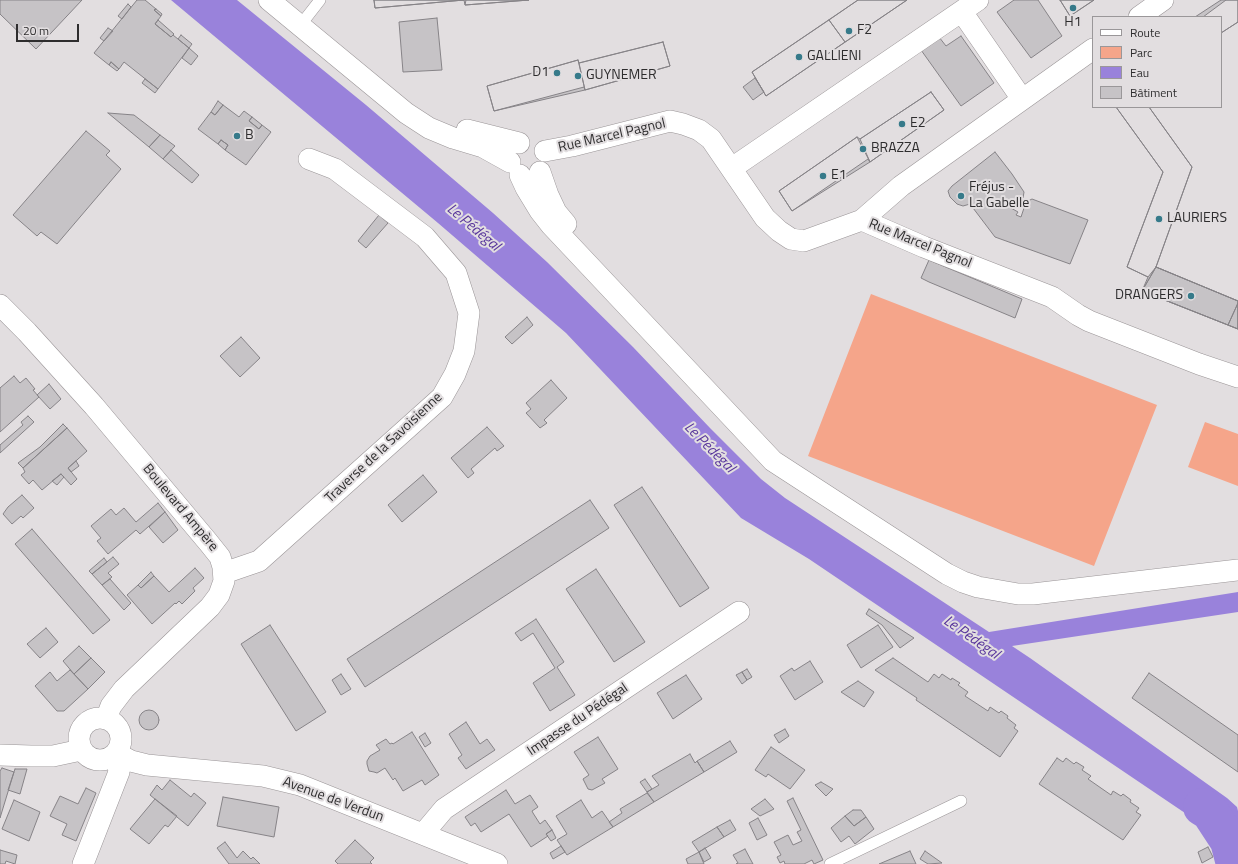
<!DOCTYPE html>
<meta charset="utf-8">
<style>
body{margin:0}
#map{position:relative;width:1238px;height:864px;overflow:hidden;background:#e2dee0;font-family:"Titillium Web",sans-serif}
canvas{display:block}
.legend{position:absolute;left:1092px;top:16px;width:130px;height:92px;box-sizing:border-box;background:#e2dee0;border:1px solid #9a9799;margin:0;padding:5px 7px;list-style:none;font-size:12px;color:#2e2d2e}
.legend li{display:flex;align-items:center;gap:8px;height:20px}
.legend b{width:20px;border:1px solid #9a9799}
.scale{position:absolute;left:16px;top:24px;width:63px;height:18px;box-sizing:border-box;border:2px solid #2e2d2e;border-top:0;padding-left:5px;font-size:12px;line-height:14px;white-space:nowrap;color:#2e2d2e;-webkit-text-stroke:3px #e2dee0;paint-order:stroke}
</style>
<div id="map">
<canvas width="1238" height="864"></canvas>
<ul class="legend">
<li><b style="height:5px;background:#fff"></b>Route</li>
<li><b style="height:11px;background:#f5a58a"></b>Parc</li>
<li><b style="height:11px;background:#9982db"></b>Eau</li>
<li><b style="height:11px;background:#c6c3c6"></b>Bâtiment</li>
</ul>
<div class="scale">20 m</div>
</div>
<script>
const c = document.querySelector('canvas').getContext('2d');
c.lineJoin = 'round';
function paint(path, color) {
  c.fillStyle = color;
  c.fill(path, 'evenodd');
}
function toPath(rows) {
  const path = new Path2D();
  for (const r of rows) {
    if (r.length === 3) {
      path.moveTo(r[0] + r[2], r[1]);
      path.arc(r[0], r[1], r[2], 0, 2 * Math.PI);
      continue;
    }
    path.moveTo(r[0], r[1]);
    for (let i = 2; i < r.length; i += 2) path.lineTo(r[i], r[i + 1]);
  }
  return path;
}
function strokePath(path, color, width, dash) {
  c.strokeStyle = color;
  c.lineWidth = width;
  c.lineCap = dash ? 'butt' : 'round';
  c.setLineDash(dash || []);
  c.stroke(path);
}
function label(font, color, halo, rows, align = 'center') {
  c.font = font + ' "Titillium Web",sans-serif';
  c.lineWidth = 4;
  c.setLineDash([]);
  c.textBaseline = 'middle';
  c.strokeStyle = halo;
  c.fillStyle = color;
  for (const [text, x, y, turn = 0] of rows) {
    c.save();
    c.translate(x, y);
    c.rotate((+turn || 0) * Math.PI / 180);
    c.textAlign = isNaN(turn) ? turn : align;
    if (halo) c.strokeText(text, 0, 0);
    c.fillText(text, 0, 0);
    c.restore();
  }
}
const green = toPath([
 [871,294,1157,405,1094,566,808,456],
 [1205,422,1238,434,1238,486,1188,467]
]);
const water = toPath([
 [171,0,237,0,366,105,493,213,547,262,633,347,710,428,761,479,785,498,989,632,1238,592,1238,612,1012,646,1030,658,1227,798,1237,807,1238,811,1238,846,1222,852,1207,826,1182,811,809,559,741,518,566,333,438,223]
]);
const river = toPath([
 [1202,807,1210,812,1229,841,1235,864]
]);
const building = toPath([
 [0,0,82,0,36,49,0,14,0,0],
 [137,0,145,0,156,9,154,10,161,16,155,24,171,37,173,35,189,48,158,89,124,62,119,69,111,62,109,65,94,53,137,0],
 [374,0,529,0,465,5,464,0,375,8,374,0],
 [374,0,464,0,375,8,374,0],
 [466,0,529,0,465,5,466,0],
 [858,0,907,0,766,96,752,72,858,0],
 [858,0,907,0,845,42,829,20,858,0],
 [1014,0,1038,0,1062,36,1031,58,997,12,1014,0],
 [1060,0,1094,0,1070,16,1060,0],
 [1060,0,1094,0,1070,16,1060,0],
 [1221,0,1238,0,1238,22,1221,33,1221,17,1195,17,1221,0],
 [1226,0,1238,0,1238,22,1221,33,1221,17,1203,17,1226,0],
 [128,4,131,7,122,19,118,16,128,4],
 [156,9,162,14,161,16,154,10,156,9],
 [437,18,442,70,403,72,399,22,437,18],
 [158,20,174,34,171,37,155,24,158,20],
 [829,20,845,42,766,96,752,72,829,20],
 [108,28,113,31,104,41,100,38,108,28],
 [181,35,192,44,189,48,178,39,181,35],
 [961,36,994,83,961,106,921,50,939,37,946,46,961,36],
 [663,42,670,66,585,90,584,87,494,111,487,86,578,60,579,63,663,42],
 [663,42,670,66,585,90,579,63,663,42],
 [189,48,198,56,191,65,182,58,189,48],
 [578,60,585,90,494,111,487,86,578,60],
 [111,62,119,69,117,71,109,65,111,62],
 [755,78,764,92,753,100,743,87,755,78],
 [145,79,158,89,155,93,142,83,145,79],
 [931,92,944,110,870,162,868,159,792,211,779,191,857,137,860,139,931,92],
 [931,92,944,110,870,162,860,139,931,92],
 [218,101,223,105,215,115,211,112,218,101],
 [223,105,239,117,244,111,252,117,249,121,259,129,262,125,271,132,246,165,225,150,228,145,221,140,218,144,198,129,211,112,215,115,223,105],
 [1116,107,1149,107,1192,167,1156,267,1238,301,1238,329,1142,291,1148,277,1127,267,1163,172,1116,107],
 [1116,107,1149,107,1192,167,1156,267,1148,277,1127,267,1163,172,1116,107],
 [108,113,134,115,160,135,149,147,108,113],
 [252,117,262,125,259,129,249,121,252,117],
 [86,131,110,151,106,155,121,169,57,244,41,232,37,236,13,215,86,131],
 [160,135,175,146,163,159,149,147,160,135],
 [857,137,870,162,792,211,779,191,857,137],
 [221,140,228,145,225,150,218,144,221,140],
 [171,150,199,175,192,183,163,159,171,150],
 [995,152,1012,174,1024,192,1023,198,1011,208,1018,212,1016,215,1021,217,1026,202,1032,199,1088,220,1070,264,995,237,970,204,963,206,957,204,950,197,948,191,952,186,995,152],
 [379,215,388,223,366,248,358,241,379,215],
 [929,260,1022,299,1015,318,929,282,921,278,929,260],
 [1156,267,1238,301,1238,329,1142,291,1156,267],
 [1156,267,1238,301,1238,303,1228,325,1142,291,1156,267],
 [1238,303,1238,329,1228,325,1238,303],
 [527,317,533,325,512,344,505,337,527,317],
 [241,337,260,358,240,377,220,356,241,337],
 [14,376,20,383,26,378,35,389,33,390,39,397,0,432,0,388,14,376],
 [551,380,567,398,544,420,547,423,540,428,526,413,531,409,526,403,551,380],
 [49,384,61,399,50,409,37,395,49,384],
 [28,416,34,422,0,453,0,445,23,425,21,422,28,416],
 [63,424,67,428,23,468,18,463,40,447,63,424],
 [487,427,504,446,497,451,495,448,471,469,474,473,468,478,451,458,487,427],
 [67,428,87,451,68,468,77,479,71,485,61,474,42,490,33,480,29,484,21,475,25,472,23,468,67,428],
 [76,461,79,466,71,472,68,468,76,461],
 [61,474,64,477,57,485,52,481,61,474],
 [423,475,437,492,402,522,388,505,423,475],
 [642,487,709,588,680,607,614,505,642,487],
 [22,495,34,508,23,518,21,516,12,524,3,514,8,507,22,495],
 [590,500,609,528,365,687,347,659,590,500],
 [158,503,165,512,140,534,136,530,108,554,97,541,101,538,91,526,111,509,116,515,124,508,136,522,158,503],
 [165,512,178,530,163,543,149,527,165,512],
 [32,529,110,620,93,634,15,544,32,529],
 [113,557,119,564,108,573,112,577,102,585,92,574,113,557],
 [104,558,107,562,92,574,89,571,104,558],
 [195,568,204,578,193,588,195,591,182,604,179,601,176,604,175,603,152,624,127,595,138,585,141,588,154,576,169,592,195,568],
 [596,569,645,642,614,662,566,589,596,569],
 [151,572,154,576,141,588,138,585,151,572],
 [110,579,131,603,124,610,102,585,110,579],
 [869,609,914,638,900,648,882,625,866,614,869,609],
 [536,619,564,662,557,667,575,695,550,711,533,683,555,668,533,633,521,641,515,633,536,619],
 [270,625,326,712,296,731,241,644,270,625],
 [878,625,893,647,861,668,847,645,878,625],
 [46,628,58,642,40,658,27,644,46,628],
 [79,646,91,658,74,674,63,661,79,646],
 [91,658,105,672,88,689,74,674,91,658],
 [893,658,928,682,934,674,939,678,942,674,951,680,952,678,960,683,958,685,968,692,965,696,988,711,990,707,999,713,1001,711,1008,716,1007,718,1016,725,1014,728,1018,731,1000,757,916,700,917,698,875,670,893,658],
 [810,661,823,682,795,700,780,676,792,668,794,671,810,661],
 [747,669,752,677,747,680,742,672,747,669],
 [70,670,88,689,64,711,57,711,35,686,50,672,57,681,70,670],
 [742,672,747,680,742,684,736,675,742,672],
 [1149,673,1238,735,1238,772,1132,698,1149,673],
 [341,674,351,689,341,695,332,680,341,674],
 [686,675,702,699,673,719,657,693,686,675],
 [858,681,874,692,864,707,841,692,858,681],
 [149,720,10],
 [466,722,480,744,487,739,495,750,466,769,458,758,462,755,449,734,466,722],
 [785,729,789,736,779,743,774,735,785,729],
 [412,732,439,775,425,785,422,780,403,791,395,778,393,780,385,768,377,773,374,772,369,771,367,764,367,761,370,756,380,750,376,745,386,739,390,744,392,743,393,744,412,732],
 [425,733,431,743,425,747,419,737,425,733],
 [598,737,618,769,602,779,605,783,592,790,588,789,583,779,589,775,574,752,598,737],
 [730,741,737,752,704,772,697,761,730,741],
 [771,747,805,770,790,789,768,774,766,777,755,770,771,747],
 [690,754,695,763,697,761,704,772,654,802,647,792,659,785,652,776,690,754],
 [1057,758,1063,762,1066,758,1074,764,1076,762,1084,767,1082,770,1091,776,1088,779,1111,795,1113,791,1121,796,1123,794,1131,800,1130,802,1139,808,1136,812,1141,815,1123,840,1039,784,1057,758],
 [2,768,14,772,0,818,0,771,2,768],
 [15,769,27,769,20,794,8,790,15,769],
 [645,779,652,789,647,792,640,782,645,779],
 [170,780,191,797,194,793,206,803,188,826,150,795,157,785,162,790,170,780],
 [821,782,833,789,826,796,815,785,821,782],
 [86,788,96,793,76,841,62,835,67,824,50,816,60,796,78,804,86,788],
 [506,790,515,804,530,795,538,807,532,811,533,813,540,824,545,820,552,830,546,834,548,836,531,847,509,814,481,832,475,823,471,826,465,817,506,790],
 [647,793,654,802,613,827,609,822,622,813,620,809,647,793],
 [223,797,279,807,274,837,217,826,223,797],
 [793,798,823,860,814,864,812,860,804,864,785,864,784,861,780,863,777,857,781,855,774,842,788,835,793,845,802,841,797,832,801,830,787,801,793,798],
 [155,799,177,816,168,827,165,825,149,844,130,829,155,799],
 [765,799,774,809,760,816,751,809,765,799],
 [14,800,40,812,29,841,2,829,14,800],
 [581,800,592,818,602,811,613,827,567,855,557,840,567,834,556,816,581,800],
 [853,810,861,810,866,817,854,826,845,816,853,810],
 [845,816,854,826,866,817,874,829,855,844,849,836,841,842,831,828,845,816],
 [758,818,767,835,757,840,749,823,758,818],
 [730,820,736,830,724,837,717,827,730,820],
 [717,827,724,837,699,852,692,842,717,827],
 [552,830,556,838,551,841,546,834,552,830],
 [355,840,374,858,370,862,372,864,338,864,335,861,355,840],
 [225,842,237,858,243,851,251,859,253,857,260,864,229,864,217,848,225,842],
 [561,846,565,852,553,859,550,853,561,846],
 [1208,847,1213,857,1202,863,1198,852,1208,847],
 [705,848,711,858,704,862,699,852,705,848],
 [745,849,753,864,736,864,738,863,733,855,745,849],
 [0,850,17,855,15,864,6,861,5,864,0,864,0,850],
 [910,851,916,864,879,864,910,851],
 [925,851,942,863,928,864,920,859,925,851],
 [699,852,704,864,688,864,686,859,699,852]
]);
const service = toPath([
 [306,18,320,0],
 [830,864,961,801]
]);
const minor = toPath([
 [269,0,406,113,429,128,453,138,483,147,510,162],
 [962,12,1022,99],
 [1139,17,1163,0],
 [467,130,519,143],
 [545,151,572,146,670,121,683,124,699,130,711,139,765,218,779,231,791,239,804,241,862,220,901,186,1093,49],
 [732,168,978,0],
 [540,172,548,195,556,212,566,224],
 [520,175,526,188,540,211,551,225,773,461,947,574,963,582,978,587,1018,594,1033,594,1238,570],
 [862,220,924,247,1052,297,1078,315,1089,321,1199,364,1238,377],
 [0,305,27,332,94,406,208,542,220,557,223,567,224,581,219,595,210,607,124,689,111,706,106,719],
 [224,573,259,561,442,397,455,374,464,351,469,313,456,273,425,237,335,169,309,159],
 [100,739,21],
 [116,753,131,761,147,765,263,776,300,785,497,864],
 [0,755,31,756,53,756,81,750],
 [423,834,444,809,739,612],
 [83,864,119,772,116,753]
]);
const markers = [
 [1073,8,4,"#367a8a"],
 [849,31,4,"#367a8a"],
 [799,57,4,"#367a8a"],
 [557,73,4,"#367a8a"],
 [578,76,4,"#367a8a"],
 [902,124,4,"#367a8a"],
 [237,136,4,"#367a8a"],
 [863,149,4,"#367a8a"],
 [823,176,4,"#367a8a"],
 [961,196,4,"#367a8a"],
 [1159,219,4,"#367a8a"],
 [1191,296,4,"#367a8a"]
];
const poiNames = [
 ["H1",1073,23,"center"],
 ["F2",857,31],
 ["GALLIENI",807,57],
 ["D1",549,73,"right"],
 ["GUYNEMER",586,76],
 ["E2",910,124],
 ["B",245,136],
 ["BRAZZA",871,149],
 ["E1",831,176],
 ["Fréjus -",969,188],
 ["La Gabelle",969,204],
 ["LAURIERS",1167,219],
 ["DRANGERS",1183,296,"right"]
];
const streetNames = [
 ["Rue Marcel Pagnol",612,136,-13],
 ["Rue Marcel Pagnol",920,244,22],
 ["Traverse de la Savoisienne",384,448,-43],
 ["Boulevard Ampère",180,508,50],
 ["Impasse du Pédégal",578,720,-34],
 ["Avenue de Verdun",333,800,20]
];
const waterNames = [
 ["Le Pédégal",473,228,40],
 ["Le Pédégal",709,448,45],
 ["Le Pédégal",971,638,35]
];
paint(green, '#f5a58a');
paint(water, '#9982db');
strokePath(river, '#9982db', 38);
paint(building, '#c6c3c6');
strokePath(building, '#868387', 1);
strokePath(service, '#9a9597', 12);
strokePath(minor, '#9a9597', 22);
strokePath(service, '#fff', 11);
strokePath(minor, '#fff', 21);
for (const [x, y, r, color] of markers) {
  const dot = new Path2D();
  dot.arc(x, y, r, 0, 2 * Math.PI);
  c.fillStyle = color;
  c.fill(dot);
  strokePath(dot, '#e2dee0', 1.5);
}
label('14px', '#2e2d2e', '#e2dee0', poiNames, 'left');
label('14px', '#2e2d2e', '#e2dee0', streetNames);
label('italic 15px', '#57349b', '#e2dee0', waterNames);
</script>
